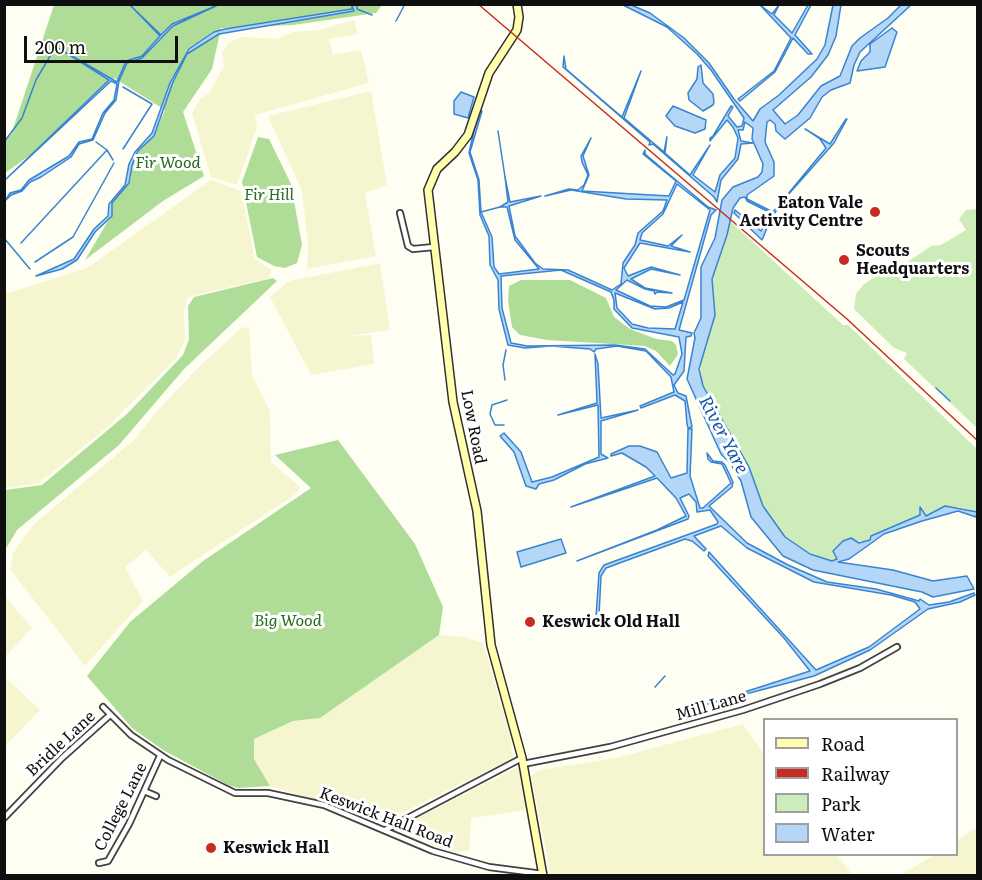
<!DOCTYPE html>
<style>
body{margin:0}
#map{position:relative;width:982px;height:880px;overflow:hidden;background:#fffef2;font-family:Literata,serif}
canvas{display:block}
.frame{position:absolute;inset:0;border:6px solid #0f0f0f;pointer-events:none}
.legend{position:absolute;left:763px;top:718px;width:195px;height:138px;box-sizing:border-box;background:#fff;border:2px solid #9f9f9f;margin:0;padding:8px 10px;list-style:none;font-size:18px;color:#0f0f0f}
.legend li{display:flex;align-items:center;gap:12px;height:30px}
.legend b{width:30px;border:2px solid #9f9f9f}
.scale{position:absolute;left:24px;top:36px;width:154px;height:27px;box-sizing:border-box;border:3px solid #0f0f0f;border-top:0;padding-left:8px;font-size:18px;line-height:21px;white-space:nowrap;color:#0f0f0f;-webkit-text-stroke:4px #fff;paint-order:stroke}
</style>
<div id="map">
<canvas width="982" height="880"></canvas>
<div class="frame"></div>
<ul class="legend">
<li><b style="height:8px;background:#ffffad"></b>Road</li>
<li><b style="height:8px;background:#c62c21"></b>Railway</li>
<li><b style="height:16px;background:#ceecb9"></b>Park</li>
<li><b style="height:16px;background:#b4d7f8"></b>Water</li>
</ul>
<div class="scale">200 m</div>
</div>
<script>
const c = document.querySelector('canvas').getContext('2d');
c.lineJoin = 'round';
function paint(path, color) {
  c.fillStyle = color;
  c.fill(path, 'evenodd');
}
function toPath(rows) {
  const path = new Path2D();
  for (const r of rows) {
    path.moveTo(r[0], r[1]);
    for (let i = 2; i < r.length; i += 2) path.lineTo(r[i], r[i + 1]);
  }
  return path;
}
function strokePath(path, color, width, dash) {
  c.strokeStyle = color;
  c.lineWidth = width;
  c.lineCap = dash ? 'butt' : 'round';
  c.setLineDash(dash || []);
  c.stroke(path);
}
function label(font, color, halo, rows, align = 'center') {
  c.font = font + ' Literata,serif';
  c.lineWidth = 6;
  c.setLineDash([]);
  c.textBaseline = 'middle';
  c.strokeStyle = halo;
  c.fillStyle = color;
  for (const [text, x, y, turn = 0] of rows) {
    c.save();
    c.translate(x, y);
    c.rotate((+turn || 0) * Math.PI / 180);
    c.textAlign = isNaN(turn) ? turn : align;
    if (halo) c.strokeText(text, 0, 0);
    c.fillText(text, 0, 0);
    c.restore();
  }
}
const farmland = toPath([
 [354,20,358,34,329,39,333,55,361,50,369,83,255,115,257,127,237,185,211,177,192,113,200,99,209,93,224,66,222,54,228,43,242,37,277,39,293,32,319,30],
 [371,91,387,185,365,193,376,256,307,269,308,245,302,191,268,116],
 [211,180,241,191,255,259,271,270,269,278,188,297,184,311,185,341,176,358,106,428,39,483,5,488,5,294,87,268],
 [380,263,390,330,348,336,371,335,374,364,311,375,270,297,289,281],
 [249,327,252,375,270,411,271,462,300,487,296,494,170,577,146,550,125,567,143,601,85,666,10,569,13,553,34,524,134,440,157,411,200,366,241,328],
 [4,595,32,628,5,657,4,657],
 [439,635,465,637,483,643,510,735,513,758,386,821,270,786,254,759,254,739,293,721,320,718],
 [4,676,40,710,5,746,4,746],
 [743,724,764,754,764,854,837,855,851,873,848,876,551,875,531,776,539,770,616,758],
 [518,767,527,810,471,818,469,851,451,852,400,832,404,825],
 [977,827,977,875,901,875,934,855,956,854,957,840]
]);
const green = toPath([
 [977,209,977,428,904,359,907,353,894,348,854,309,856,294,864,284,887,269,906,263,931,246,941,245,966,230,959,219,966,210],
 [730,221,843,325,848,325,977,449,977,512,958,507,941,509,926,516,920,508,920,515,866,541,855,541,836,561,832,561,805,551,785,537,771,521,763,506,749,467,700,380,701,361,715,315,712,279]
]);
const forest = toPath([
 [54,5,382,5,376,13,293,25,221,28,212,69,183,112,204,176,163,201,85,260,112,214,112,203,130,182,132,165,136,154,154,136,165,110,114,78,39,149,5,173,5,138,11,135],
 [258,137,269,139,291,184,302,245,297,263,285,268,274,266,257,257,242,182],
 [273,278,277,281,184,369,119,445,17,530,5,550,5,490,42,485,127,414,183,355,189,339,188,306,194,297],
 [521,280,570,280,606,298,614,317,630,329,656,339,672,341,676,345,678,354,670,366,656,351,645,346,547,340,520,335,512,327,508,300,509,286],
 [338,440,415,544,443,607,439,635,320,718,293,721,254,739,254,759,270,786,238,788,228,785,163,750,132,728,87,676,130,622,203,561,311,488,275,455]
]);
const water = toPath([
 [130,5,161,35,172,24,218,5,173,26,142,58,127,63,119,81,116,100,105,113,93,140,79,144,71,157,41,177,30,182,22,191,11,195,5,201,10,193,21,190,29,180,69,156,79,142,92,139,103,113,114,100,117,84,111,81,5,180,109,80,60,49,117,82,126,61,142,56,160,36,130,5],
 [352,5,354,11,219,34,187,54,173,82,154,136,138,151,132,165,129,183,112,203,112,216,95,232,77,260,62,269,36,276,74,259,94,229,108,216,109,204,125,185,129,164,135,152,152,133,170,83,189,49,214,32,225,29,352,9,352,5],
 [623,5,631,5,650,13,684,38,709,63,734,99,753,121,760,109,779,95,817,59,825,45,833,5,841,5,836,36,828,55,811,77,773,110,785,124,798,115,821,86,840,76,852,46,860,38,888,18,901,5,911,5,860,52,854,65,850,83,831,90,822,97,810,118,785,139,776,131,775,124,770,120,767,122,765,142,774,162,774,176,747,195,747,199,773,212,826,148,820,139,805,129,830,144,846,119,847,119,834,143,787,196,771,218,762,240,734,213,735,210,761,231,771,213,747,201,745,197,740,198,733,208,727,235,712,279,715,315,699,369,703,386,749,467,763,506,785,537,810,554,832,561,837,559,833,551,843,541,851,538,859,543,870,540,871,536,920,515,920,507,926,516,945,506,977,512,976,517,958,511,922,521,884,534,849,559,838,562,893,570,933,581,967,576,974,589,933,597,922,592,813,570,783,556,751,517,741,481,730,463,721,454,687,379,695,338,694,333,701,318,701,267,715,238,722,200,733,187,758,177,762,172,763,164,752,139,753,128,745,122,743,130,738,130,741,141,753,143,741,144,738,159,721,180,717,202,714,197,653,144,649,145,650,142,563,67,564,56,566,69,622,117,641,71,624,118,664,152,667,137,665,153,690,175,710,145,693,175,715,192,720,175,735,158,738,138,733,127,727,120,710,141,710,138,713,136,731,106,733,107,728,116,737,127,742,126,744,118,711,70,697,54,667,27,623,5],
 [760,5,772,14,779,5,774,15,792,33,808,5,811,5,795,35,812,54,808,54,793,38,775,72,740,101,738,99,774,71,791,38,760,5],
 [892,28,897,32,885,67,857,71,861,61,870,52,870,44,892,28],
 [701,65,703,83,713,94,714,102,713,105,703,111,689,100,688,93,697,79,698,67,701,65],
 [461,92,474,97,468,118,454,114,454,101,461,92],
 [673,106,706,120,705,129,695,133,675,126,666,116,673,106],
 [482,111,470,152,479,180,481,212,492,237,494,267,499,274,539,269,515,240,507,207,500,207,508,202,505,177,510,202,541,196,509,206,515,236,535,263,543,269,568,270,612,290,621,284,623,263,635,245,638,233,663,211,667,200,626,199,571,190,545,196,569,189,578,190,584,185,588,175,582,162,581,156,591,138,583,156,589,175,582,191,669,196,676,181,643,154,645,150,645,154,708,207,716,210,711,215,679,330,692,333,691,336,686,337,684,371,674,385,678,393,686,396,692,427,688,428,687,424,685,401,675,395,641,408,640,406,674,392,671,377,646,351,617,346,596,349,594,352,590,349,551,346,525,348,508,345,499,309,498,280,490,265,489,236,480,215,478,180,469,153,478,112,482,111],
 [677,184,710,210,684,300,666,307,650,306,616,290,627,280,645,289,654,291,655,294,657,292,672,293,645,288,631,279,651,269,680,275,651,267,628,276,624,268,640,243,690,252,671,246,682,235,668,246,640,240,642,233,663,214,677,184],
 [561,270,611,292,614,300,614,309,632,328,679,337,682,354,675,374,673,375,645,349,615,345,527,346,511,343,502,308,501,276,561,270],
 [615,293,655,309,669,308,683,302,675,329,648,328,632,324,617,308,615,293],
 [595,354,598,364,601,418,638,410,601,421,601,454,608,458,585,464,554,480,539,484,536,489,526,486,514,452,500,436,504,433,521,452,532,482,552,477,599,457,598,405,558,415,597,403,595,354],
 [688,429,692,429,690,476,700,508,703,508,731,483,722,464,711,462,708,459,707,453,713,461,722,462,725,465,733,482,732,487,709,506,747,543,788,565,827,582,876,589,919,601,920,599,929,605,949,602,974,593,975,595,960,602,928,609,870,650,814,676,704,705,810,671,784,638,708,556,709,552,816,670,869,647,920,609,915,602,891,595,814,582,747,548,721,526,694,536,706,549,704,551,692,541,685,539,606,568,601,576,599,616,596,617,599,573,604,565,717,524,718,522,710,510,697,512,696,502,689,494,680,498,689,516,688,519,577,561,657,530,686,516,676,498,657,478,571,507,655,476,646,467,622,453,611,456,611,454,629,446,640,446,657,452,671,478,687,473,688,429],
 [561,539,566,553,521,567,517,552,561,539]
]);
const stream = toPath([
 [357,4,357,9,372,15],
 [396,21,405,4],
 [123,87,152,104,123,149],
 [498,131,505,177],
 [4,142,22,118,36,80,56,46,60,49],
 [96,142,107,150,113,160],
 [481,212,500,207],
 [4,238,30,269],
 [21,243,107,150],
 [35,262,73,237,114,163],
 [505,380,503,365,506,350],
 [936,388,950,401],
 [504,425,495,425,490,414,492,405,507,400],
 [655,687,665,676]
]);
const street = toPath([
 [400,213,408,246,413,249,434,247],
 [103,707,131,735,168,760,235,793,268,793,324,805,433,851,489,867,543,874],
 [523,764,610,747,743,710,820,684,860,668,897,647],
 [144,791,156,796],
 [4,818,62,758,110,715],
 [385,830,522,758],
 [99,863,108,861,129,824,160,756]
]);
const secondary = toPath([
 [517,4,519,17,517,30,489,73,468,135,455,152,437,169,428,190,453,402,477,511,491,645,522,758,543,876]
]);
const rail = toPath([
 [478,4,847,319,978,441]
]);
const markers = [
 [875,212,6,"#c62c21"],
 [844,260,6,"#c62c21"],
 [530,622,6,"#c62c21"],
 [211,848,6,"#c62c21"]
];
const parkNames = [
 ["Fir Wood",168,163],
 ["Fir Hill",269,195],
 ["Big Wood",288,621]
];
const poiNames = [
 ["Eaton Vale",863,203,"right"],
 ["Activity Centre",863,221,"right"],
 ["Scouts",856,251],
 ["Headquarters",856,269],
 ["Keswick Old Hall",542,622],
 ["Keswick Hall",223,848]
];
const streetNames = [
 ["Low Road",473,427,79],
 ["Mill Lane",711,706,-16],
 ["Bridle Lane",61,744,-43],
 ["College Lane",121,807,-63],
 ["Keswick Hall Road",386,818,21]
];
const waterNames = [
 ["River Yare",723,435,62]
];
paint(farmland, '#f5f6d0');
paint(green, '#ceecb9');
paint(forest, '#afdd98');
paint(water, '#b4d7f8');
strokePath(water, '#3884d2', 1.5);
strokePath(stream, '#3884d2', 1.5);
strokePath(street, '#424242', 8);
strokePath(secondary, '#313131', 10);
strokePath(street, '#fff', 4.5);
strokePath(secondary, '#ffffad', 7);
strokePath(rail, '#c62c21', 1.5);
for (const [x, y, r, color] of markers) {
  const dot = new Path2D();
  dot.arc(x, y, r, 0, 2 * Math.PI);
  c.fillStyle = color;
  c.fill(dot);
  strokePath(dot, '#fff', 2);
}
label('italic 16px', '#246b1c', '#fff', parkNames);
label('bold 16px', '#0f0f0f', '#fff', poiNames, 'left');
label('16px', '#0f0f0f', '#fff', streetNames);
label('italic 18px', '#1356a7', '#fff', waterNames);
</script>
